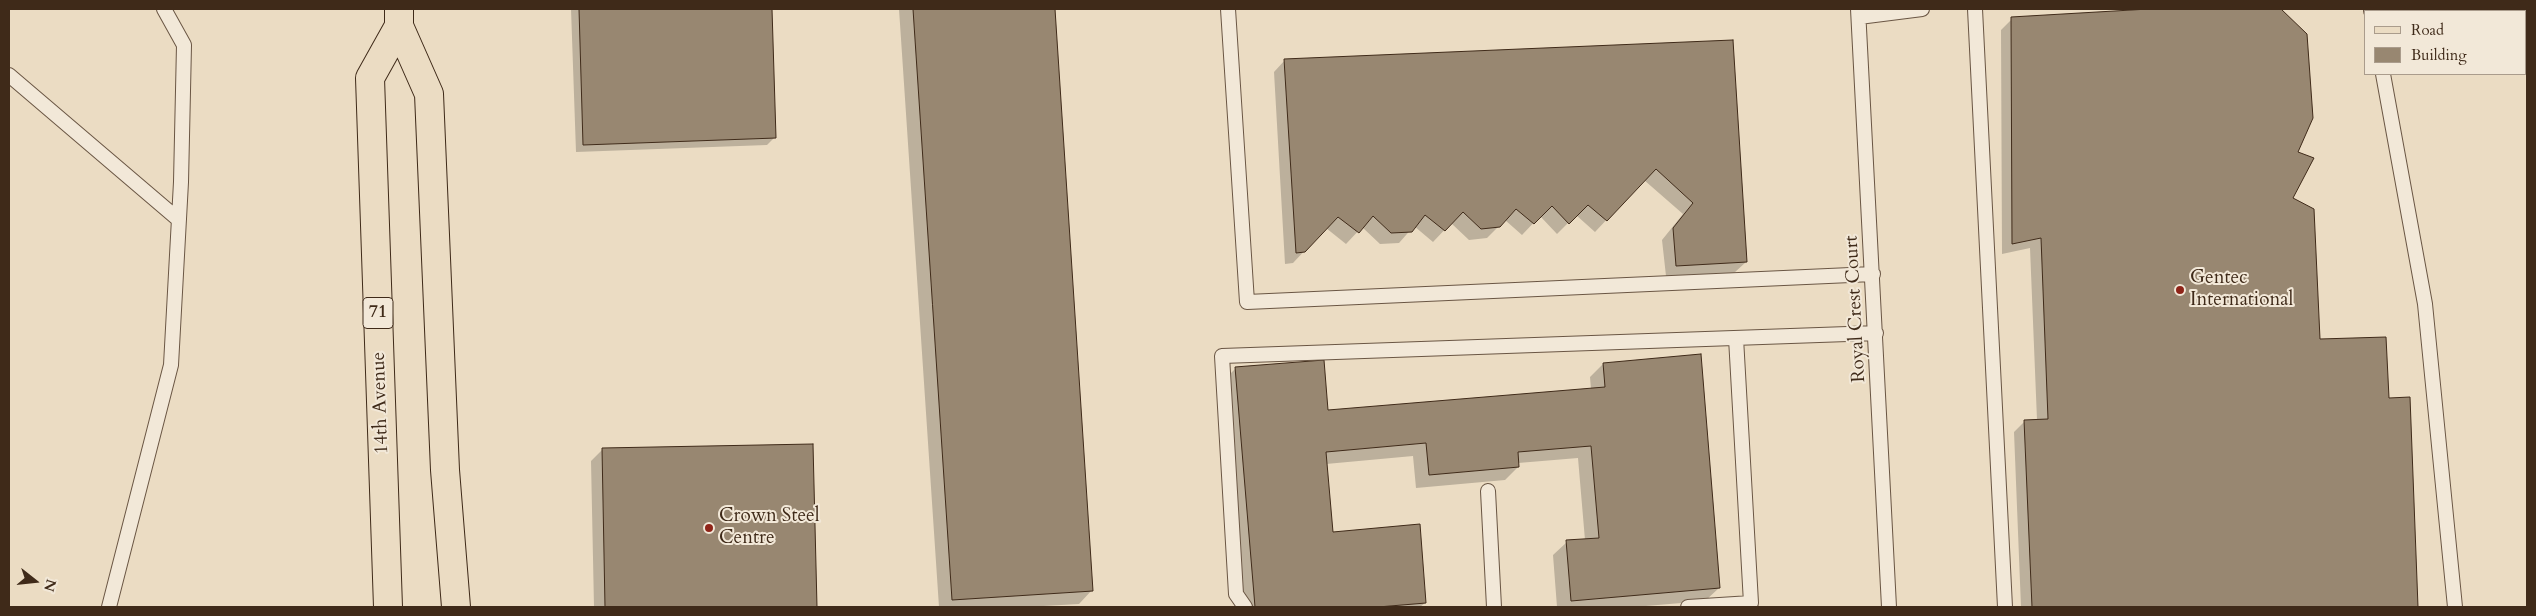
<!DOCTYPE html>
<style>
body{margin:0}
#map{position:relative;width:2536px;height:616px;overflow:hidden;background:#ebdcc3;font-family:Cardo,serif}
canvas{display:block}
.frame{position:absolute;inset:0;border:10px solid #3f2a19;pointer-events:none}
.legend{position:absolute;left:2364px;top:10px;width:162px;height:65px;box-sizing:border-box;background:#f2e8d8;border:1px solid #aa9c8c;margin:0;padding:6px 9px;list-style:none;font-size:15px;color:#3f2a19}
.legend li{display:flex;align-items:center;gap:10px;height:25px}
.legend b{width:25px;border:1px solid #aa9c8c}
.north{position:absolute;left:10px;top:556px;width:50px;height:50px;-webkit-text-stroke:4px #f2e8d8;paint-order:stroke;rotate:106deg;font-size:14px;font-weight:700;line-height:20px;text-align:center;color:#3f2a19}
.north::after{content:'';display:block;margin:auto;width:18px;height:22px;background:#3f2a19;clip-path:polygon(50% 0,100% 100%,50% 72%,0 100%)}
</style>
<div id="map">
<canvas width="2536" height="616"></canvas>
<div class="frame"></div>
<ul class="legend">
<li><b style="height:6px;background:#ebdcc3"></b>Road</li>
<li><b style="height:14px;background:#988771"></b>Building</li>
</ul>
<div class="north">N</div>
</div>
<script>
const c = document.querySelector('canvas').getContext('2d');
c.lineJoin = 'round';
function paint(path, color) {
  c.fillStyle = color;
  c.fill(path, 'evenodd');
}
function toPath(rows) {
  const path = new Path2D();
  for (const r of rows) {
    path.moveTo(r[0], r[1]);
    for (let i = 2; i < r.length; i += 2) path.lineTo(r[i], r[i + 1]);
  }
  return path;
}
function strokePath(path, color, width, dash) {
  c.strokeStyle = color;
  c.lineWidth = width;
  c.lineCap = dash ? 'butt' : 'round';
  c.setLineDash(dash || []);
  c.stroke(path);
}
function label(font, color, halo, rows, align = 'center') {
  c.font = font + ' Cardo,serif';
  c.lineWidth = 4;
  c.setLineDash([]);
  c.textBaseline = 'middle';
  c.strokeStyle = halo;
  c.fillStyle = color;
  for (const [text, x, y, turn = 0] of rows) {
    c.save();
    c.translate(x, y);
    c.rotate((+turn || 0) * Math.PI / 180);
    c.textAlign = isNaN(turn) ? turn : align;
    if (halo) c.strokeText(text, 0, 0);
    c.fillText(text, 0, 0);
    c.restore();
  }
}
const shadow = toPath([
 [571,9,771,9,775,137,767,145,576,152],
 [899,9,1054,9,1092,590,1079,604,1026,607,939,607],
 [2169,9,2279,9,2306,34,2291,199,2319,340,2388,399,2409,398,2417,607,2021,607,2014,432,2025,421,2037,420,2030,248,2002,254,2001,30,2012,19],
 [1732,41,1746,262,1734,273,1666,276,1662,240,1683,214,1644,180,1595,232,1576,215,1557,234,1540,216,1522,235,1505,220,1487,238,1469,240,1451,223,1433,242,1414,226,1399,243,1380,244,1362,227,1346,244,1326,228,1293,263,1285,264,1274,72,1285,60],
 [1603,364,1719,588,1705,601,1634,607,1557,607,1553,555,1567,542,1585,540,1578,458,1518,463,1518,467,1505,480,1416,488,1413,456,1326,464,1331,533,1425,603,1420,607,1241,607,1222,382,1236,368,1327,412,1591,389,1590,377],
 [812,445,816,607,594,607,591,461,602,450]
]);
const building = toPath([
 [579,9,772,9,776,138,583,145,579,9],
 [913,9,1055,9,1093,591,952,600,913,9],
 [2149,9,2281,9,2307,34,2313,118,2298,152,2314,158,2293,198,2314,209,2320,339,2386,337,2389,398,2410,397,2418,607,2032,607,2024,420,2048,419,2041,238,2012,244,2011,17,2149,9],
 [1733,40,1747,262,1676,266,1673,228,1693,203,1656,169,1607,221,1588,205,1569,224,1552,206,1534,224,1516,209,1500,227,1481,229,1463,212,1445,231,1425,215,1412,232,1391,233,1373,216,1359,233,1338,217,1305,252,1296,253,1284,59,1733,40],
 [1701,354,1720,588,1571,601,1566,540,1599,538,1591,446,1518,452,1519,467,1429,475,1426,443,1326,452,1333,532,1420,524,1426,603,1378,607,1255,607,1235,367,1324,360,1328,410,1605,387,1603,363,1701,354],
 [813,444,817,607,605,607,602,448,813,444]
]);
const lane = toPath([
 [1228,9,1247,302,1873,274],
 [1858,9,1889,607],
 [1975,9,2005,607],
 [2371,9,2371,11],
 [1859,17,1922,9],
 [2383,74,2425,304,2455,607],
 [9,75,179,220],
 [1488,491,1494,607],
 [109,607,171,365,181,182,184,45,164,9],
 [1245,607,1236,594,1222,356,1876,333],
 [1688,607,1751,603,1736,338]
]);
const primary = toPath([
 [399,9,399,26,429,94,445,470,456,607],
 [388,607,370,78,399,26]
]);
const rail = toPath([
 [2511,9,2512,11],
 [2525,64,2527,74]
]);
const markers = [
 [2180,290,5,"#8f2418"],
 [709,528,5,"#8f2418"]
];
const shields = [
 [378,313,30]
];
const shieldNames = [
 ["71",378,313]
];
const poiNames = [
 ["Gentec",2190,279],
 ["International",2190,301],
 ["Crown Steel",719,517],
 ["Centre",719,539]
];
const streetNames = [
 ["Royal Crest Court",1856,309,-93],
 ["14th Avenue",381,403,-92]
];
paint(shadow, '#0003');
paint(building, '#988771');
strokePath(building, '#3f2a19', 1);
strokePath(lane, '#6a5644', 16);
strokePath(primary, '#3f2a19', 30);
strokePath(lane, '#f2e8d8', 14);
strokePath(primary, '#ebdcc3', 28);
strokePath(rail, '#3f2a19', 4, [9, 9]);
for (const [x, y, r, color] of markers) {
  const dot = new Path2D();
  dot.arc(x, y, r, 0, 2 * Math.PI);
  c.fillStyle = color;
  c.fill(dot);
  strokePath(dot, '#f2e8d8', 2);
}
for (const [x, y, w] of shields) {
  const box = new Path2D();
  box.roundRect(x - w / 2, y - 15.5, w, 31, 4);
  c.fillStyle = '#f2e8d8';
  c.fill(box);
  strokePath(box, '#3f2a19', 1);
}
label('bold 18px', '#3f2a19', null, shieldNames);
label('19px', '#3f2a19', '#f2e8d8', poiNames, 'left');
label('19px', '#3f2a19', '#f2e8d8', streetNames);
</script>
